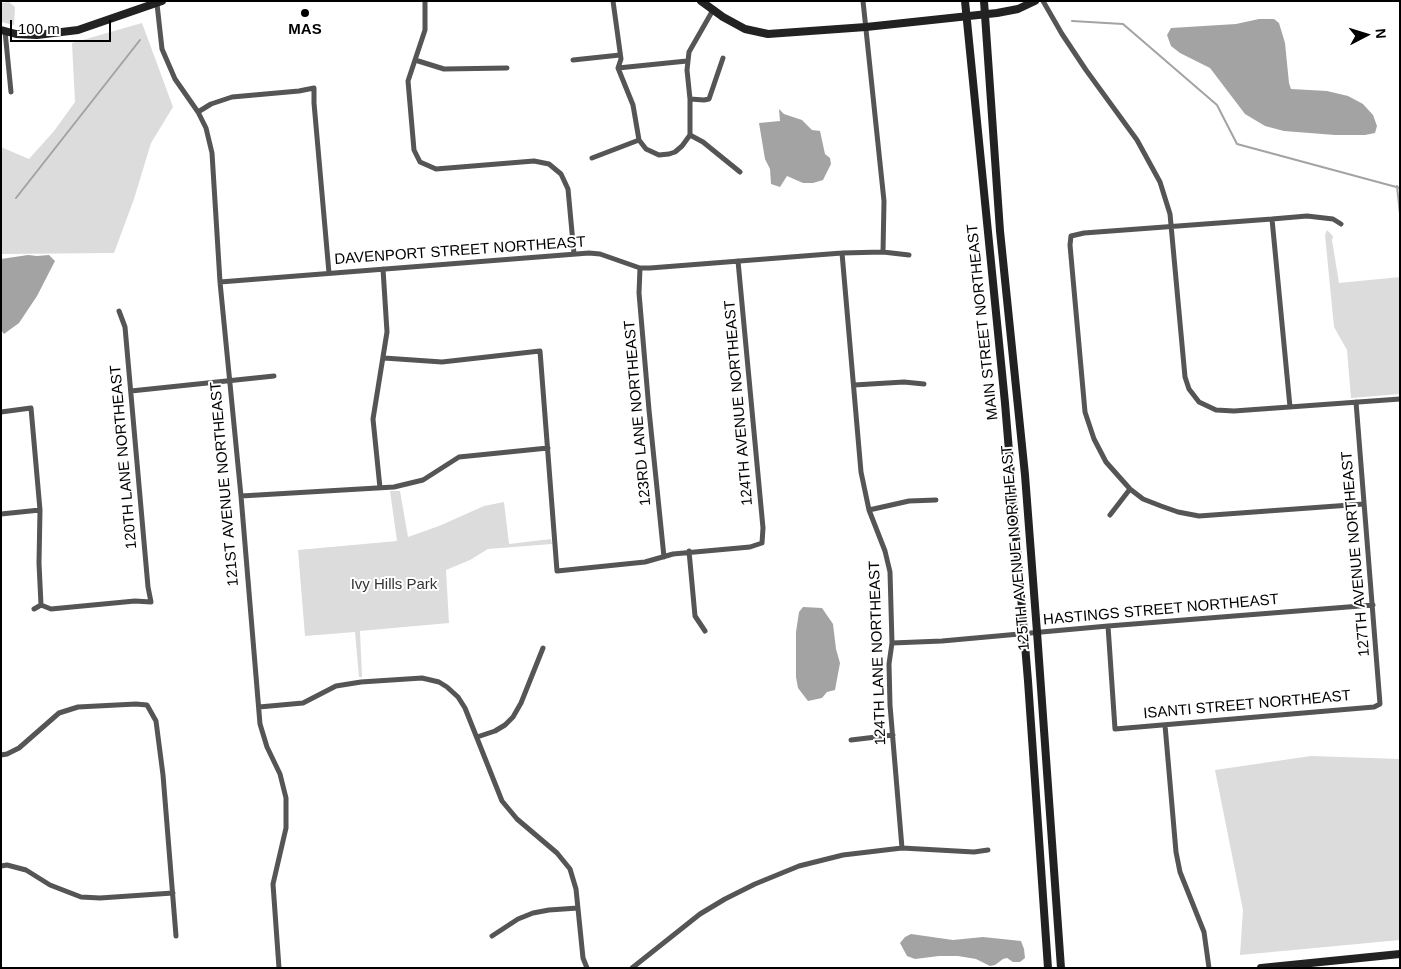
<!DOCTYPE html>
<style>
body{margin:0}
#map{position:relative;width:1401px;height:969px;overflow:hidden;background:#fff;font-family:Helvetica,sans-serif}
canvas{display:block}
.frame{position:absolute;inset:0;border:2px solid #000;pointer-events:none}
.north{position:absolute;left:1341px;top:10px;width:50px;height:50px;-webkit-text-stroke:4px #fff;paint-order:stroke;rotate:85deg;font-size:14px;font-weight:700;line-height:20px;text-align:center;color:#000}
.north::after{content:'';display:block;margin:auto;width:18px;height:22px;background:#000;clip-path:polygon(50% 0,100% 100%,50% 72%,0 100%)}
.scale{position:absolute;left:10px;top:20px;width:101px;height:22px;box-sizing:border-box;border:2px solid #000;border-top:0;padding-left:6px;font-size:15px;line-height:18px;white-space:nowrap;color:#000;-webkit-text-stroke:4px #fff;paint-order:stroke}
</style>
<div id="map">
<canvas width="1401" height="969"></canvas>
<div class="frame"></div>
<div class="north">N</div>
<div class="scale">100 m</div>
</div>
<script>
const c = document.querySelector('canvas').getContext('2d');
c.lineJoin = 'round';
function paint(path, color) {
  c.fillStyle = color;
  c.fill(path, 'evenodd');
}
function toPath(rows) {
  const path = new Path2D();
  for (const r of rows) {
    path.moveTo(r[0], r[1]);
    for (let i = 2; i < r.length; i += 2) path.lineTo(r[i], r[i + 1]);
  }
  return path;
}
function strokePath(path, color, width, dash) {
  c.strokeStyle = color;
  c.lineWidth = width;
  c.lineCap = dash ? 'butt' : 'round';
  c.setLineDash(dash || []);
  c.stroke(path);
}
function label(font, color, halo, rows, align = 'center') {
  c.font = font + ' Helvetica,sans-serif';
  c.lineWidth = 4;
  c.setLineDash([]);
  c.textBaseline = 'middle';
  c.strokeStyle = halo;
  c.fillStyle = color;
  for (const [text, x, y, turn = 0] of rows) {
    c.save();
    c.translate(x, y);
    c.rotate((+turn || 0) * Math.PI / 180);
    c.textAlign = isNaN(turn) ? turn : align;
    if (halo) c.strokeText(text, 0, 0);
    c.fillText(text, 0, 0);
    c.restore();
  }
}
const green = toPath([
 [9,2,15,7,14,25,1,22,1,3],
 [142,23,173,107,151,143,134,199,114,253,1,254,1,147,29,159,54,131,75,102,72,43],
 [1327,230,1333,236,1332,240,1339,283,1400,277,1400,394,1351,398,1347,350,1334,327,1325,235],
 [390,491,400,491,408,537,439,526,484,506,504,502,509,544,551,539,552,544,488,549,470,560,446,570,449,623,360,631,362,677,359,677,355,632,305,636,298,550,397,541],
 [1311,756,1400,759,1400,940,1240,955,1243,910,1215,770]
]);
const water = toPath([
 [1259,19,1274,19,1279,23,1285,43,1289,83,1291,89,1327,91,1348,96,1363,104,1373,115,1377,126,1375,133,1365,135,1335,135,1284,131,1265,126,1245,114,1210,68,1180,53,1171,46,1167,35,1171,28,1236,24],
 [779,109,784,114,802,120,812,130,820,131,825,154,830,158,831,164,823,180,813,183,803,183,787,176,780,187,771,184,770,169,765,159,759,123,780,121],
 [28,255,37,256,49,255,55,261,37,296,19,323,4,334,1,330,1,259],
 [803,607,822,608,833,624,836,649,840,663,835,690,827,692,822,698,808,701,798,688,796,677,796,632,799,612],
 [911,934,953,940,983,937,1021,941,1024,949,1025,958,1020,962,1013,962,1007,958,1003,959,995,965,990,966,976,959,958,956,939,956,915,959,907,956,900,943,905,937]
]);
const stream = toPath([
 [1072,21,1123,24,1217,105,1237,144,1400,188],
 [1397,186,1400,214],
 [16,198,140,40]
]);
const street = toPath([
 [425,1,425,30,408,81,414,150,420,162,436,169,534,161,549,164,561,174,568,189,574,254],
 [613,1,621,59,618,68,633,105,639,140,646,149,659,155,669,154,675,152,682,146,690,135,690,99,687,70,689,52,713,10],
 [863,1,884,201,883,252],
 [1043,1,1062,34,1086,70,1137,140,1160,182,1170,214,1185,377,1189,389,1199,402,1216,410,1234,411,1400,399],
 [157,4,162,49,175,79,198,112,206,128,212,153,220,282,241,496,260,724,267,747,280,774,286,798,286,828,273,884,279,968],
 [5,31,11,92],
 [415,60,444,69,507,68],
 [573,60,620,55],
 [618,68,687,61],
 [690,99,704,100,709,99,723,58],
 [198,112,211,104,232,97,299,91,314,88,314,103,329,273],
 [690,135,703,142,740,172],
 [592,158,639,140],
 [1272,219,1290,407],
 [1341,224,1333,219,1307,216,1272,219,1084,233,1071,236,1070,245,1085,412,1094,439,1106,462,1130,489,1143,499,1161,506,1178,512,1199,516,1364,504],
 [842,253,861,472,869,510,885,551,890,572,892,643,889,664,890,705,902,848],
 [640,268,639,293,649,410,664,557],
 [220,282,589,253,600,254,640,268,650,268,842,253,883,252,909,255],
 [384,358,442,362,540,351,557,571,645,562,673,554,750,547,762,543,763,528,738,261],
 [854,385,904,382,924,384],
 [131,391,274,376],
 [1,412,31,408,40,510,39,563,41,605],
 [380,488,373,419,387,332,383,269],
 [241,496,394,487,423,480,459,457,548,448],
 [869,510,909,501,936,500],
 [1,514,40,510],
 [1110,515,1130,489],
 [689,551,695,616,705,631],
 [41,605,51,609,135,601,151,602,148,587,125,327,119,311],
 [34,609,41,605],
 [1108,626,1115,729,1374,707,1380,704,1356,402],
 [892,643,942,641,1108,626,1373,605],
 [259,707,303,703,336,686,361,682,422,678,439,682,447,687,458,697,465,708,502,801,517,819,557,853,570,869,576,889,583,958,587,968],
 [1165,725,1176,852,1180,872,1204,932,1209,968],
 [477,737,495,731,505,725,513,717,521,703,543,648],
 [851,740,893,735],
 [1,755,7,754,19,748,59,713,78,707,136,704,147,705,156,721,163,775,176,936],
 [1,866,7,865,26,870,50,885,81,897,100,898,173,893],
 [492,936,518,919,533,913,549,910,578,908],
 [632,968,700,914,725,899,755,884,799,866,843,855,902,848,974,852,988,850]
]);
const secondary = toPath([
 [701,1,723,17,745,29,768,34,866,27,997,13,1018,9,1035,1],
 [965,1,1005,403,1028,681,1048,968],
 [984,1,1000,231,1025,475,1037,632,1061,968],
 [1,30,16,34,37,35,78,30,162,1],
 [1261,968,1400,954]
]);
const markers = [
 [305,13,5,"#000"]
];
const poiNames = [
 ["MAS",305,30]
];
const streetNames = [
 ["DAVENPORT STREET NORTHEAST",460,251,-4],
 ["MAIN STREET NORTHEAST",983,322,-96],
 ["124TH AVENUE NORTHEAST",739,403,-95],
 ["123RD LANE NORTHEAST",638,413,-95],
 ["120TH LANE NORTHEAST",124,457,-95],
 ["121ST AVENUE NORTHEAST",225,484,-95],
 ["125TH AVENUE NORTHEAST",1016,548,-95],
 ["127TH AVENUE NORTHEAST",1356,554,-95],
 ["HASTINGS STREET NORTHEAST",1161,610,-5],
 ["124TH LANE NORTHEAST",878,653,-92],
 ["ISANTI STREET NORTHEAST",1247,705,-5]
];
const parkNames = [
 ["Ivy Hills Park",394,585]
];
paint(green, '#dcdcdc');
paint(water, '#a3a3a3');
strokePath(stream, '#a3a3a3', 2);
strokePath(street, '#555', 5);
strokePath(secondary, '#222', 8);
for (const [x, y, r, color] of markers) {
  const dot = new Path2D();
  dot.arc(x, y, r, 0, 2 * Math.PI);
  c.fillStyle = color;
  c.fill(dot);
  strokePath(dot, '#fff', 2);
}
label('bold 15px', '#000', '#fff', poiNames);
label('15px', '#000', '#fff', streetNames);
label('15px', '#333', '#fff', parkNames);
</script>
